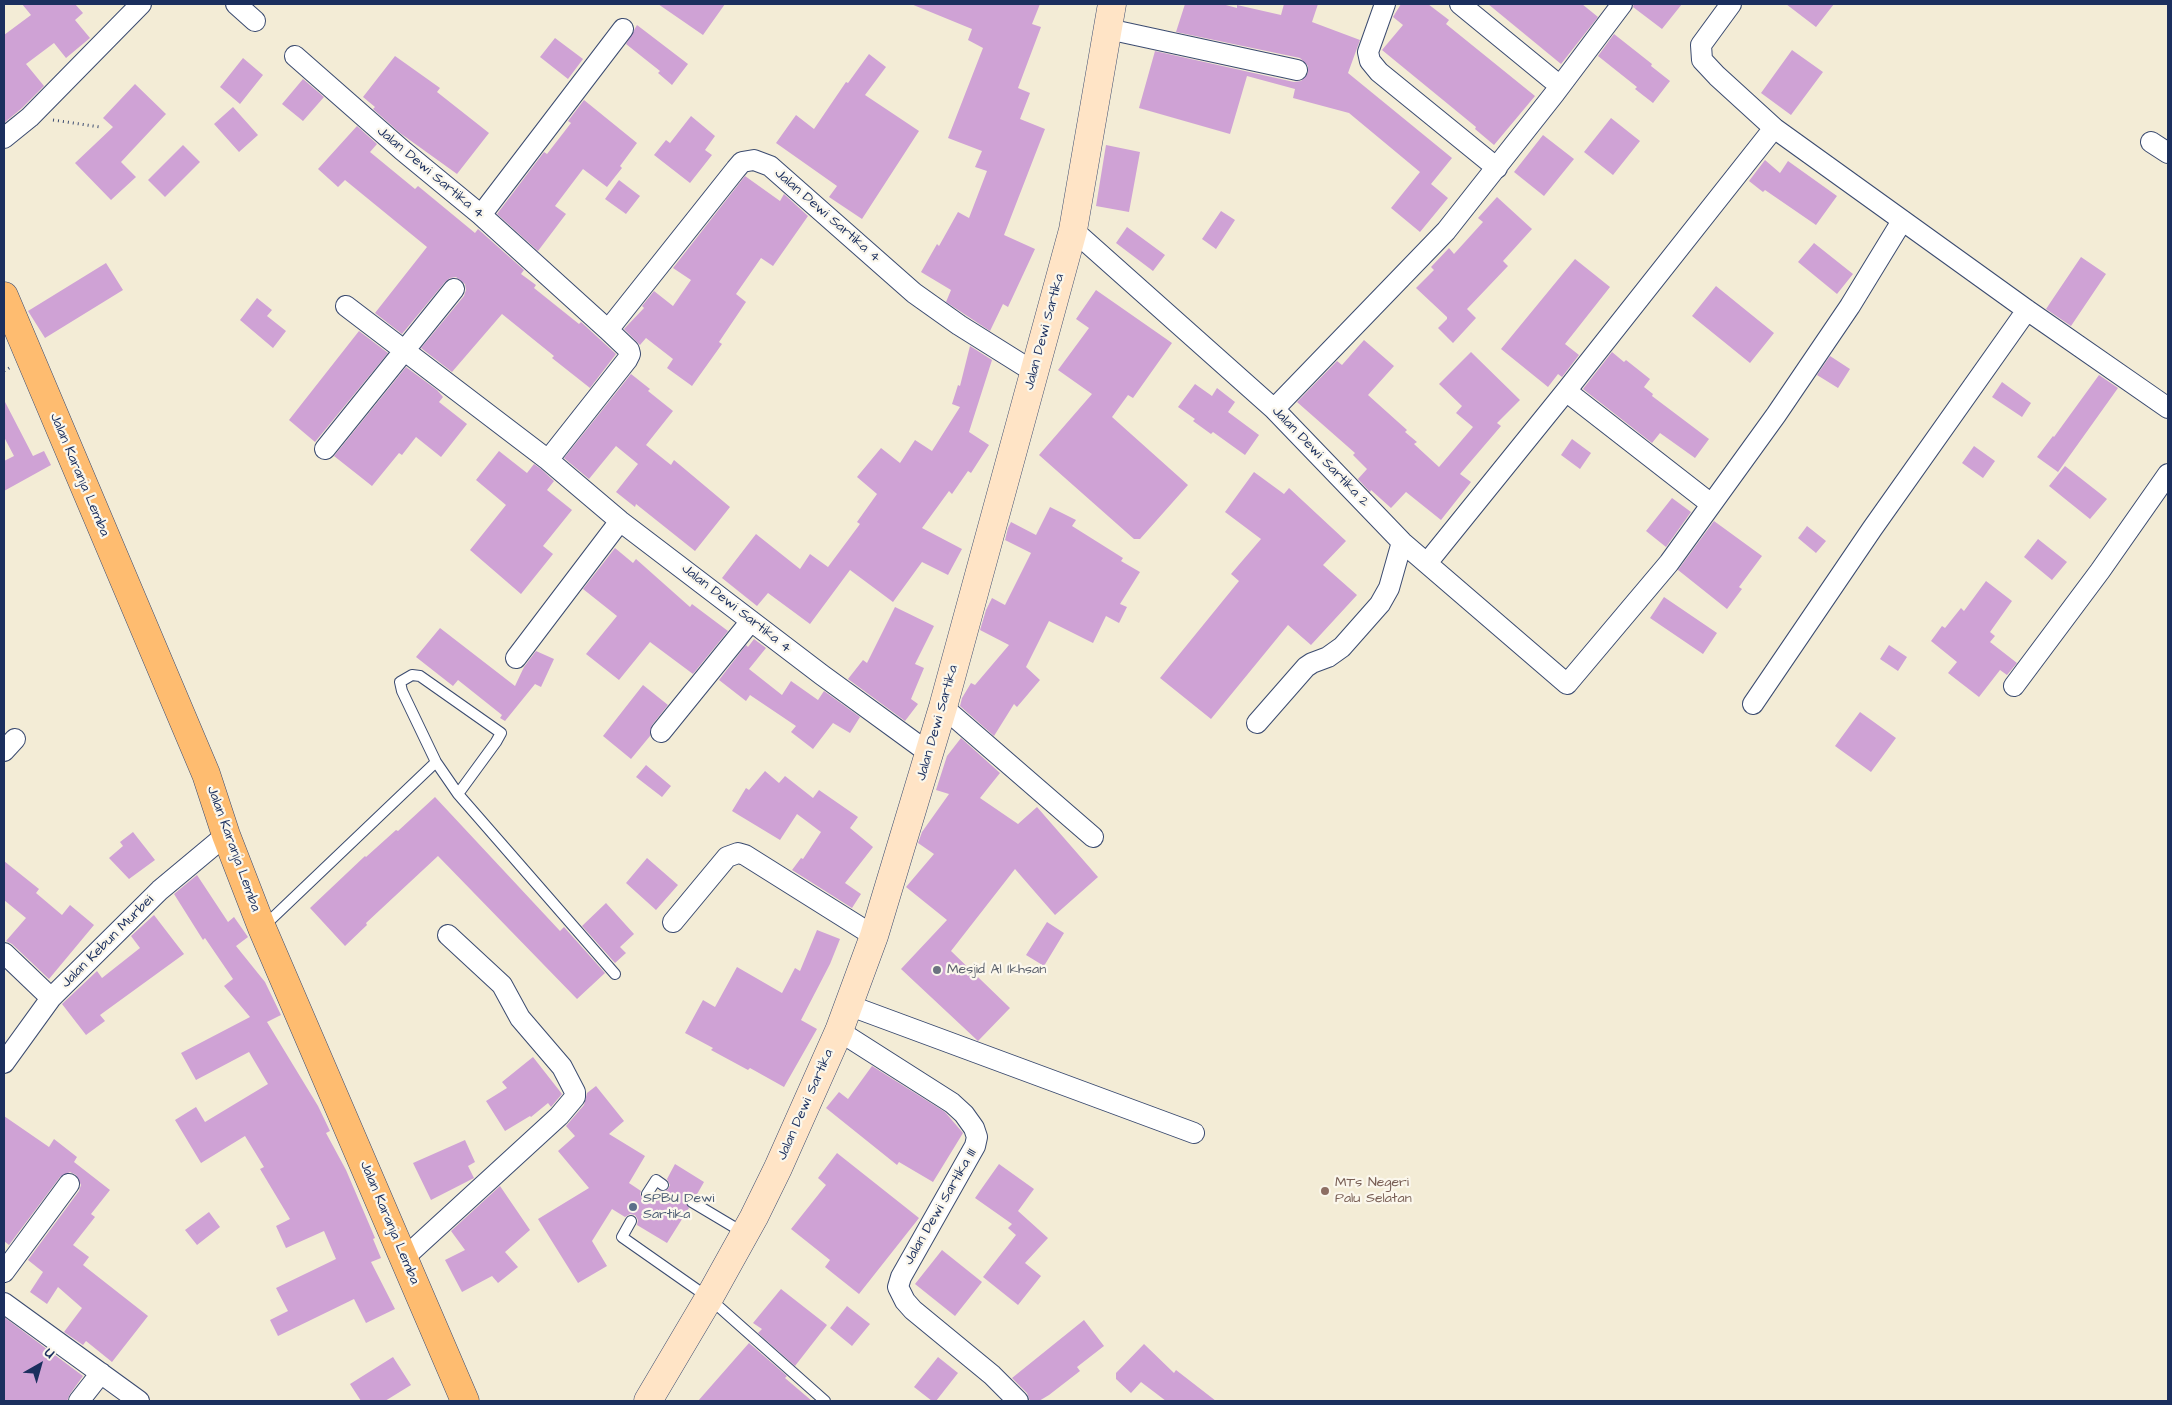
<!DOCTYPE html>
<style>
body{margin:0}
#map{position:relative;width:2172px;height:1405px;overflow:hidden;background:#f3ecd6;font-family:"Architects Daughter",sans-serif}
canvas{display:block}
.frame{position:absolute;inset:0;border:5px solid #1b2f5e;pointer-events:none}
.north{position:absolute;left:15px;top:1340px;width:50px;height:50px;-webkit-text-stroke:4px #fbf7ec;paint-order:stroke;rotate:38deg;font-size:14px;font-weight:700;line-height:20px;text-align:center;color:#1b2f5e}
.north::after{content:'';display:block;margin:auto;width:18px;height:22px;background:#1b2f5e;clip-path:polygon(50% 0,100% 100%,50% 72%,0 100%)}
</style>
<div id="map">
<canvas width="2172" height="1405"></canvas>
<div class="frame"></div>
<div class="north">U</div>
</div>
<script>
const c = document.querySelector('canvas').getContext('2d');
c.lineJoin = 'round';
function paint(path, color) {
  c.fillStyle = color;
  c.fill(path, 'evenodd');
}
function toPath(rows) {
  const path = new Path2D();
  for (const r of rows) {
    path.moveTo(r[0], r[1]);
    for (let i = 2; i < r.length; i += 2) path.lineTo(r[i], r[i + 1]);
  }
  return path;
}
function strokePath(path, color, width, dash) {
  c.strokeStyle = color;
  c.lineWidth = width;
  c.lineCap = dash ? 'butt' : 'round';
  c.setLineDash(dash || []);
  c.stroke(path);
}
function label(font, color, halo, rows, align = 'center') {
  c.font = font + ' "Architects Daughter",sans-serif';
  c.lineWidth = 4.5;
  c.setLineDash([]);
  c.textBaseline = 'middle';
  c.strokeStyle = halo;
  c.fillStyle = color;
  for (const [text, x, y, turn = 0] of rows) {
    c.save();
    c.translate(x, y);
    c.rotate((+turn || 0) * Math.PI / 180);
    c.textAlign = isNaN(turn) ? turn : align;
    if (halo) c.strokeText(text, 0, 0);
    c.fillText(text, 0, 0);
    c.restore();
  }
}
const building = toPath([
 [22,4,75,4,83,13,75,20,90,38,66,58,54,43,26,64,44,86,22,108,4,123,4,35,31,15],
 [658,4,725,4,703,35],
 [911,4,1040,4,1032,24,1041,27,1018,88,1030,93,1020,119,1045,129,1004,235,1035,249,1008,307,1003,304,990,331,946,302,951,290,921,272,937,244,939,246,958,212,969,218,987,171,975,167,982,151,948,138,983,48,968,40,972,29],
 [1185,4,1222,4,1237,8,1237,5,1281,15,1284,4,1318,4,1312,22,1360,40,1348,73,1452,158,1431,184,1448,198,1420,232,1391,208,1420,172,1349,113,1293,98,1295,89,1247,76,1230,134,1139,108,1155,51,1294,82,1301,81,1308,73,1308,66,1300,58,1176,32],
 [1401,4,1428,4,1449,20,1446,24,1535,96,1494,145,1475,129,1476,127,1382,50,1403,25,1393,17],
 [1488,4,1582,4,1598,17,1561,64],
 [1634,4,1682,4,1662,29,1633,7],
 [1786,4,1834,4,1816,27],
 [637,25,688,64,672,85,658,73,660,71,626,44],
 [1614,34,1652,64,1651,66,1670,81,1653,103,1635,89,1637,87,1598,56],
 [555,38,583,59,568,79,540,57],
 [1792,50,1823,72,1791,115,1761,93],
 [869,54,886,67,865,95,919,131,862,219,829,197,837,186,776,143,796,115,814,129,846,82,848,83],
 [395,56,440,88,437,92,489,133,457,174,400,133,373,109,375,107,363,97],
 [243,58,263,75,240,104,220,87],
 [303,79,324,97,303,121,282,104],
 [135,84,166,114,121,162,136,177,111,200,75,163,113,127,103,118],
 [584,100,637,143,620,166,622,168,607,187,583,169,555,206,566,214,538,251,497,214,544,152,547,154,571,123,568,121],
 [233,107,258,135,239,152,214,124],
 [691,116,715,136,705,150,712,155,690,183,654,155,666,140,670,143],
 [1611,118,1640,141,1613,175,1584,152],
 [357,126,377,144,370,152,415,189,418,186,475,233,478,229,524,270,521,274,536,285,534,288,579,324,581,322,616,354,590,388,552,358,554,356,502,314,452,372,421,348,464,296,466,290,465,284,456,277,450,278,445,282,402,334,375,313,427,247,345,180,338,187,318,169],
 [1543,135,1574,159,1544,196,1514,172],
 [183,145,200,162,165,197,148,180],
 [1106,145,1140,152,1129,212,1096,206],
 [1765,160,1780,173,1788,161,1837,196,1816,225,1765,190,1763,192,1749,181],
 [745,176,780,201,784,194,808,216,773,266,761,258,736,294,746,302,719,342,722,344,692,386,667,368,673,359,646,338,640,345,624,329,644,308,642,306,654,291,673,306,691,280,673,268],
 [619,180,640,196,626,214,605,199],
 [1497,197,1532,229,1503,261,1508,266,1467,309,1476,318,1453,343,1438,328,1447,319,1447,317,1416,288,1434,270,1431,267,1449,248,1454,254,1483,222,1478,218],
 [1221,211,1235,220,1216,249,1202,239],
 [1127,227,1165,255,1153,271,1116,243],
 [1814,243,1853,274,1837,294,1798,262],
 [2081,257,2106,274,2071,326,2046,309],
 [1575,259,1610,287,1565,344,1579,355,1562,377,1558,374,1548,387,1501,349],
 [106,263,123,290,45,338,28,311],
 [1716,286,1774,333,1750,363,1692,316],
 [1096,290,1172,343,1133,398,1128,395,1112,417,1188,485,1140,539,1134,539,1039,455,1092,394,1058,370,1089,328,1076,319],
 [257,298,272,310,267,316,286,331,273,348,240,320],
 [359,331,388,353,315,442,289,420],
 [1364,340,1394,366,1368,395,1407,430,1405,432,1417,442,1414,444,1439,467,1473,427,1456,413,1462,406,1439,384,1471,352,1520,400,1497,423,1501,426,1460,474,1471,482,1441,520,1406,492,1391,508,1371,490,1370,492,1358,479,1367,469,1353,455,1355,453,1297,402,1337,361,1342,365],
 [970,346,992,360,969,432,989,445,971,473,968,471,952,494,949,491,922,528,962,549,948,575,922,562,893,602,850,570,810,624,768,593,757,606,722,578,756,534,800,569,810,554,828,567,860,524,857,522,877,494,857,477,881,448,900,463,915,440,932,451,960,407,952,404,958,385,960,386],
 [1612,352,1624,362,1626,360,1650,379,1644,387,1653,394,1652,396,1709,439,1695,458,1660,433,1652,443,1583,389],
 [1830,356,1850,369,1838,388,1817,375],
 [406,367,437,390,443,397,439,402,467,424,441,457,416,437,402,455,399,453,372,486,334,456],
 [631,374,650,389,648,391,673,411,646,445,671,465,674,460,730,507,695,551,636,504,635,507,616,492,638,464,616,446,589,479,564,458],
 [2099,375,2118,388,2058,472,2037,457,2053,436,2054,437],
 [2002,382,2031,403,2022,417,1992,397],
 [1195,384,1212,396,1217,388,1235,402,1228,412,1259,435,1245,455,1213,432,1211,434,1193,421,1195,419,1178,407],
 [4,400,33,456,44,451,51,465,4,491,4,461,14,456,4,437],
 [1572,439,1591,453,1580,469,1561,455],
 [1974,446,1995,461,1983,478,1962,463],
 [499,451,527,473,534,464,541,469,554,481,547,490,572,510,543,546,553,554,521,594,470,550,506,505,476,480],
 [2065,466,2107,499,2090,519,2049,486],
 [1254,472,1284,494,1289,488,1346,541,1323,565,1357,595,1311,645,1288,625,1211,719,1160,678,1239,581,1231,574,1261,539,1225,512],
 [1672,498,1691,512,1666,547,1646,531],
 [1050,507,1076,520,1072,526,1123,558,1121,561,1140,572,1120,604,1127,607,1119,623,1106,616,1093,643,1049,621,1026,667,1040,680,1017,707,1014,704,994,736,960,706,962,698,971,683,975,685,1009,645,980,630,986,610,992,598,1005,605,1031,553,1005,540,1008,528,1011,522,1036,535],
 [1714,521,1762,556,1739,587,1742,589,1727,609,1678,570],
 [1807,526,1826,541,1816,553,1798,538],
 [2038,539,2067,562,2052,580,2024,557],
 [615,548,633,563,636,559,690,607,692,604,728,631,693,674,650,642,619,680,586,654,617,616,583,589],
 [1986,581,2012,601,1990,632,1995,636,1990,642,2017,663,2007,675,2000,670,1979,697,1948,673,1957,662,1931,641,1942,626,1945,628,1961,608,1964,611],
 [1664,597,1717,633,1703,654,1650,618],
 [895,607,934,626,915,664,924,668,911,699,918,704,905,721,848,679,863,660,867,663],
 [440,628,515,686,524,667,536,651,554,659,541,687,535,684,505,721,500,718,502,715,458,680,453,686,416,657],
 [754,639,766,648,749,669,782,695,791,681,818,700,824,691,860,717,850,733,833,723,813,749,791,732,796,726,750,695,746,701,719,680,746,645,748,647],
 [1889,645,1907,657,1898,671,1880,659],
 [643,685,668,705,652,725,650,736,631,759,603,736],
 [1860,712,1896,738,1871,772,1835,746],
 [961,738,1000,773,980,798,1018,824,1037,807,1098,877,1055,915,1015,869,951,951,1010,1008,978,1041,901,969,947,920,906,887,934,854,918,843,922,832,949,794,936,790,947,756],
 [646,765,671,786,662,797,636,777],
 [765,771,779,783,785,776,813,798,819,790,858,817,850,828,873,847,845,883,861,894,852,908,792,870,801,858,803,859,821,832,797,814,780,840,732,811,746,788,749,790],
 [435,797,560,931,564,927,605,973,577,999,438,856,366,923,367,925,345,946,310,908,365,856,366,857,396,830,398,831],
 [133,832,155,860,129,879,109,858,123,846,120,842],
 [647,858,678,885,656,910,626,883],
 [4,861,39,889,36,893,62,915,70,905,94,925,49,979,12,944,6,941,26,918,4,900],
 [197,875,228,922,234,917,248,937,236,946,265,982,281,1015,267,1022,318,1106,330,1131,326,1133,346,1170,375,1238,373,1239,381,1258,371,1262,395,1309,366,1323,354,1299,278,1336,270,1320,288,1311,276,1288,336,1259,324,1231,286,1248,276,1226,290,1219,260,1169,264,1167,245,1136,201,1163,175,1120,196,1107,205,1122,268,1084,249,1052,196,1080,181,1053,250,1017,224,986,233,979,205,938,203,940,174,894],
 [606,903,634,934,620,947,626,953,615,963,582,926],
 [154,915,184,954,100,1015,105,1021,86,1035,62,1004,97,971,102,978,140,948,131,936],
 [1047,922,1064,933,1044,966,1026,955],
 [817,930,840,939,830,964,801,1020,817,1029,784,1087,750,1068,748,1070,711,1050,713,1048,685,1033,703,1000,715,1007,737,967,782,993,795,968,800,971],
 [533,1057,562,1094,551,1107,548,1103,531,1117,530,1116,505,1131,486,1101,507,1088,502,1082],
 [872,1066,945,1112,963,1133,933,1182,899,1162,897,1165,826,1108,839,1092,848,1099],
 [596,1086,624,1121,609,1134,645,1156,629,1183,641,1191,640,1194,643,1199,647,1201,653,1198,655,1199,660,1191,665,1191,668,1189,670,1185,667,1179,675,1164,704,1182,696,1196,692,1195,686,1198,685,1202,689,1208,667,1243,637,1225,638,1220,635,1215,630,1214,625,1217,612,1209,592,1241,607,1266,578,1283,538,1219,589,1188,558,1151,575,1136,566,1126,584,1105,587,1093],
 [4,1116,49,1147,54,1139,77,1157,74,1162,110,1190,91,1214,95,1217,73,1245,89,1257,83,1265,148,1316,112,1362,86,1341,83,1345,64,1332,82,1308,58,1287,47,1304,30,1292,43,1272,28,1260,79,1191,81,1185,76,1175,70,1172,60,1177,9,1245,4,1241],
 [465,1140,475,1162,468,1166,474,1178,431,1200,413,1163],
 [837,1153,919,1218,859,1294,825,1267,830,1260,791,1229,826,1185,818,1178],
 [999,1164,1034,1189,1018,1211,1048,1238,1025,1263,1041,1276,1018,1305,983,1277,1016,1235,1008,1228,1012,1224,975,1198],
 [500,1186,530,1230,505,1252,518,1267,498,1283,492,1276,462,1292,445,1260,465,1250,451,1231],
 [209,1212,220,1227,197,1245,185,1230],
 [942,1250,982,1282,955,1316,915,1284],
 [781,1289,827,1325,795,1366,758,1333,762,1329,753,1323],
 [847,1306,870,1324,852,1346,830,1328],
 [4,1317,83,1376,70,1394,67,1401,4,1401],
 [1084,1320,1104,1346,1077,1367,1080,1371,1049,1395,1039,1401,1030,1401,1027,1393,1012,1378],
 [749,1343,787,1376,785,1378,812,1401,698,1401],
 [1144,1344,1174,1373,1176,1370,1216,1401,1166,1401,1141,1382,1131,1393,1116,1379,1116,1373],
 [393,1357,411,1385,385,1401,361,1401,350,1384],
 [938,1357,958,1373,936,1401,932,1401,914,1387]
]);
const path = toPath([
 [53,120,100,127],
 [4,371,11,367]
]);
const service = toPath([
 [458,794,496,742,501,733,420,676,412,675,400,682,402,691,436,762,458,794,615,974],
 [263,927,436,762],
 [647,1194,656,1180,663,1185],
 [692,1202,744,1233],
 [631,1221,622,1237,709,1298,825,1401]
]);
const minor = toPath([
 [236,4,255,21],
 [1385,4,1368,52,1370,61,1379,72,1497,168],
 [1460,4,1560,86],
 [1731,4,1701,45,1702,60,1717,76,1774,128],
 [1108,29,1297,70],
 [295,56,402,150,481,215,608,330,629,350,630,354,627,360,548,460],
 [4,138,30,117,141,4],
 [2151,142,2168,153],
 [481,215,623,29],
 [1073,230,1274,409,1402,542,1567,684,1669,563,1776,415,1850,306,1902,221],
 [346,306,548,460,620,521,822,675,929,753],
 [608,330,736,169,742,162,754,160,770,166,914,293,959,325,1034,372],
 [1566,391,1711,504],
 [1274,409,1446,231,1555,93,1622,4],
 [325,449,454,289],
 [1427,563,1566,391,1774,128,2027,310,2168,408],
 [516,658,620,521],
 [2014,686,2100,571,2168,474],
 [1753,704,1872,529,2027,310],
 [943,707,1093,837],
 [1257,723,1306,667,1312,663,1328,657,1342,647,1380,604,1389,588,1402,542],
 [661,732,751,621],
 [4,751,15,739],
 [673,922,727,857,738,853,745,855,874,936],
 [4,953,51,998],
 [848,1005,1194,1133],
 [839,1031,952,1103,964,1114,974,1128,977,1137,975,1146,901,1277,898,1287,905,1301,913,1310,992,1375,1018,1401],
 [4,1063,51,998,160,890,226,835],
 [404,1258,559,1116,575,1097,575,1092,562,1067,520,1018,502,985,448,935],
 [4,1272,69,1184],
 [4,1303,139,1401],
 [79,1401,101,1373]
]);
const secondary = toPath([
 [648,1401,709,1298,754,1217,778,1168,839,1031,874,936,943,707,1073,230,1112,4]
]);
const primary = toPath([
 [4,296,206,774,226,835,262,928,465,1401]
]);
const markers = [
 [937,970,5,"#6b7280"],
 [1325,1191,5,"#8d6e63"],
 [633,1207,5,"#5c6f8a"]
];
const streetNames = [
 ["Jalan Dewi Sartika 4",430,173,40],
 ["Jalan Dewi Sartika 4",827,216,41],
 ["Jalan Dewi Sartika",1045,332,-75],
 ["Jalan Dewi Sartika 2",1320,457,46],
 ["Jalan Karanja Lemba",79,475,67],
 ["Jalan Dewi Sartika 4",736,609,38],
 ["Jalan Dewi Sartika",938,723,-74],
 ["Jalan Karanja Lemba",233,849,70],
 ["Jalan Kebun Murbei",108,942,-45],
 ["Jalan Dewi Sartika",806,1105,-66],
 ["Jalan Dewi Sartika III",941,1207,-60],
 ["Jalan Karanja Lemba",389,1223,67]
];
const worshipNames = [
 ["Mesjid Al Ikhsan",947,970]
];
const educationNames = [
 ["MTs Negeri",1335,1183],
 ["Palu Selatan",1335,1199]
];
const serviceNames = [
 ["SPBU Dewi",643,1199],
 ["Sartika",643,1215]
];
paint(building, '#cfa2d5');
strokePath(service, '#3b4b70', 12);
strokePath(minor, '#3b4b70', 22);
strokePath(secondary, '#3b4b70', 29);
strokePath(primary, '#3b4b70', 29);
strokePath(path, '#3b4b70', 3, [1, 4]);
strokePath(service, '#fff', 10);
strokePath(minor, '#fff', 20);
strokePath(secondary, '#ffe4c6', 28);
strokePath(primary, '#febc70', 28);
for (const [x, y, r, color] of markers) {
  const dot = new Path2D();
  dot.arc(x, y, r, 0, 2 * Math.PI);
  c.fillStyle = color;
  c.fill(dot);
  strokePath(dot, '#fbf7ec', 2);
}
label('14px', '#1b2f5e', '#fbf7ec', streetNames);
label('14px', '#5b616d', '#fbf7ec', worshipNames, 'left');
label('14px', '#785e54', '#fbf7ec', educationNames, 'left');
label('14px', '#4e5e75', '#fbf7ec', serviceNames, 'left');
</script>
